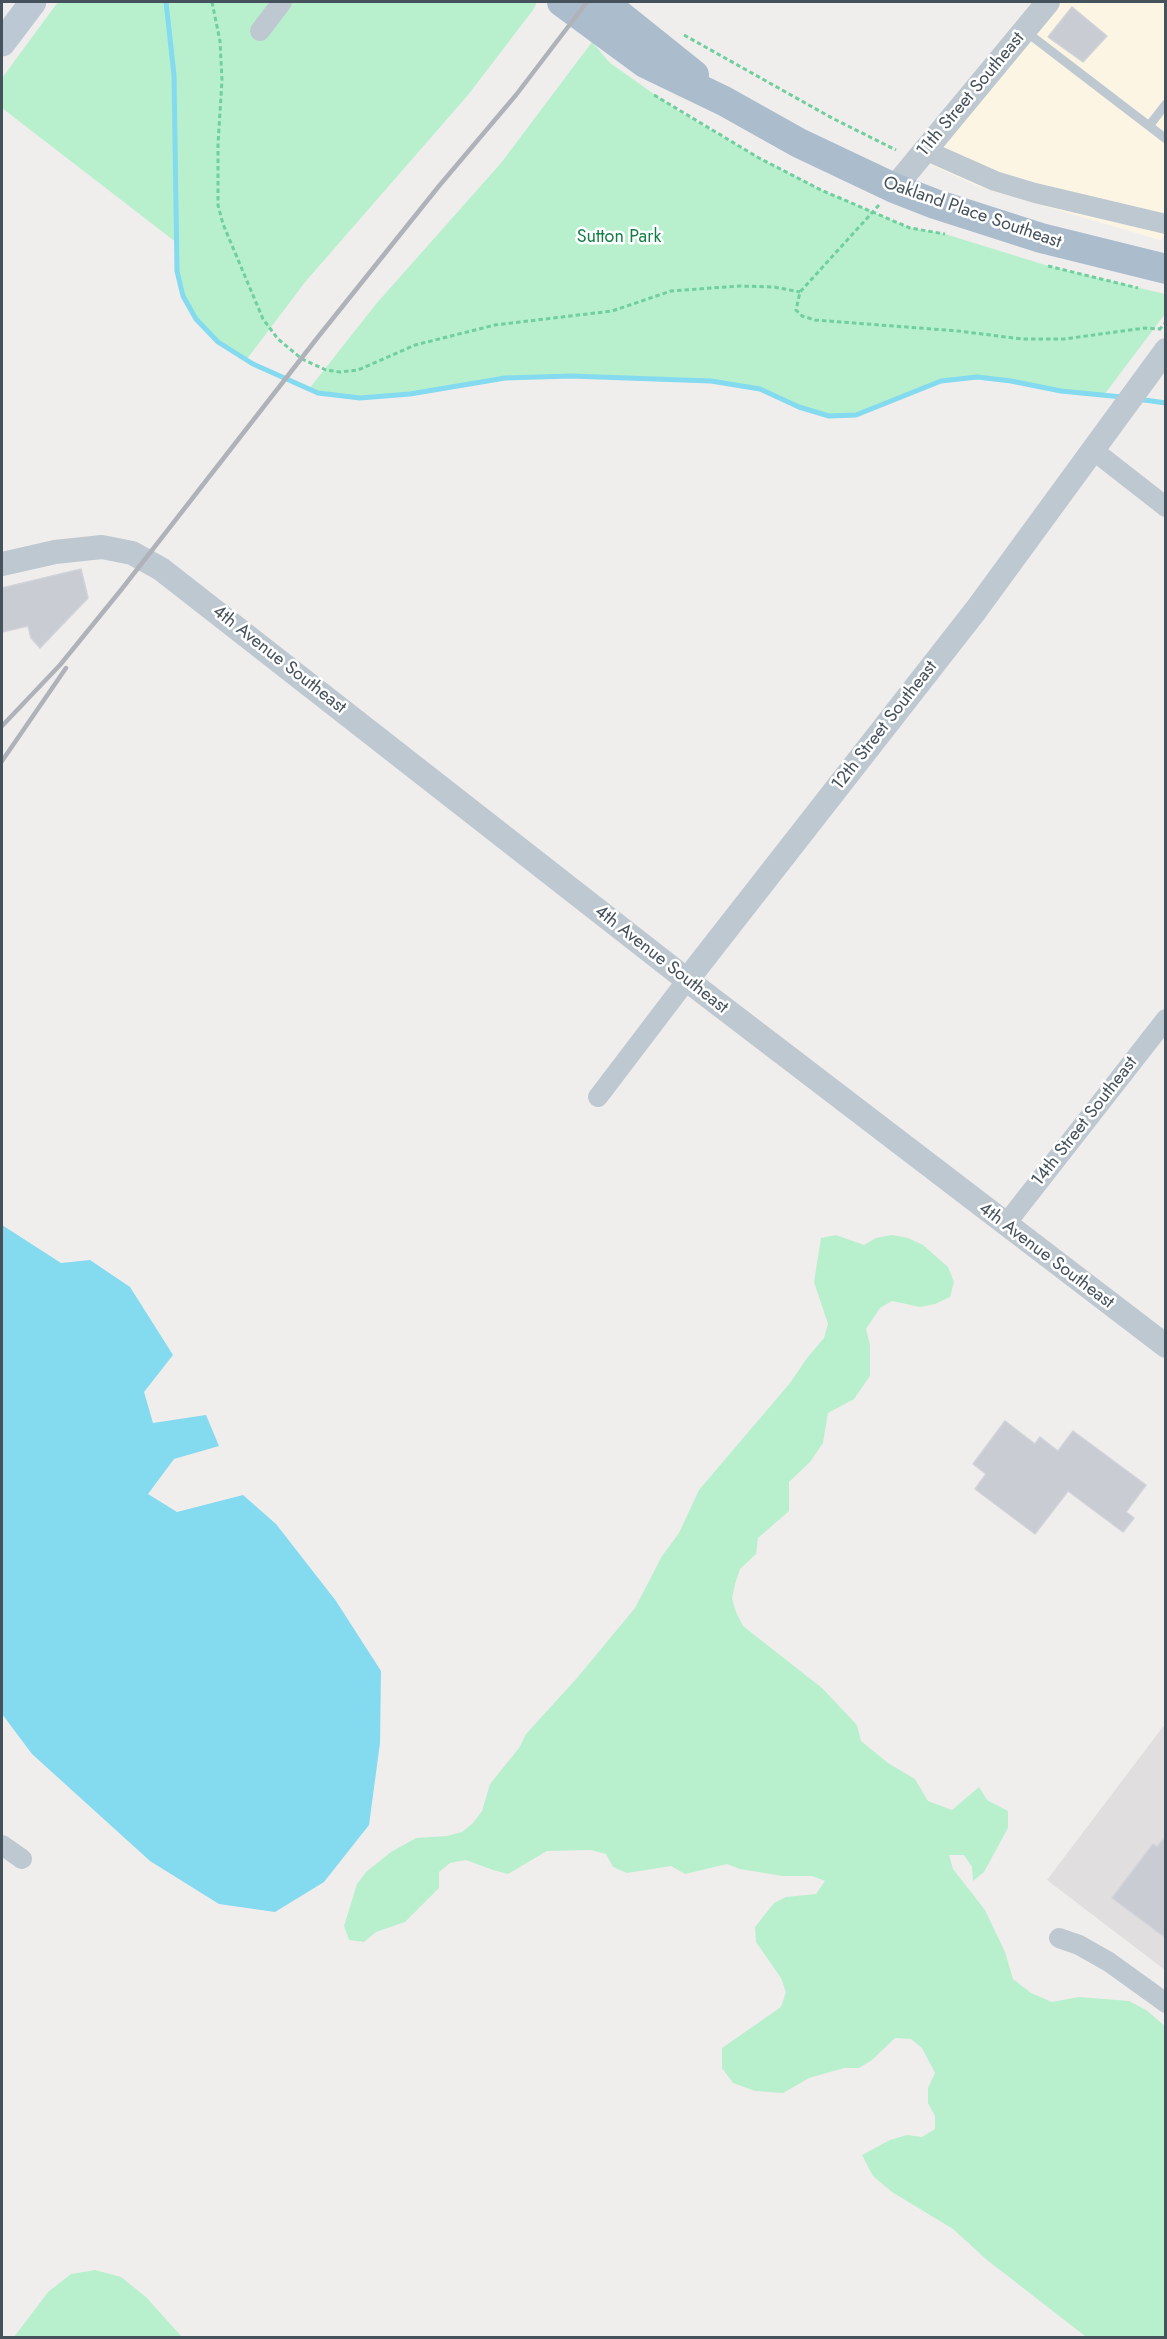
<!DOCTYPE html>
<style>
body{margin:0}
#map{position:relative;width:1167px;height:2339px;overflow:hidden;background:#f0eded;font-family:Jost,sans-serif}
canvas{display:block}
.frame{position:absolute;inset:0;border:3px solid #45515b;pointer-events:none}
</style>
<div id="map">
<canvas width="1167" height="2339"></canvas>
<div class="frame"></div>
</div>
<script>
const c = document.querySelector('canvas').getContext('2d');
c.lineJoin = 'round';
function paint(path, color) {
  c.fillStyle = color;
  c.fill(path, 'evenodd');
}
function toPath(rows) {
  const path = new Path2D();
  for (const r of rows) {
    path.moveTo(r[0], r[1]);
    for (let i = 2; i < r.length; i += 2) path.lineTo(r[i], r[i + 1]);
  }
  return path;
}
function strokePath(path, color, width, dash) {
  c.strokeStyle = color;
  c.lineWidth = width;
  c.lineCap = dash ? 'butt' : 'round';
  c.setLineDash(dash || []);
  c.stroke(path);
}
function label(font, color, halo, rows, align = 'center') {
  c.font = font + ' Jost,sans-serif';
  c.lineWidth = 5;
  c.setLineDash([]);
  c.textBaseline = 'middle';
  c.strokeStyle = halo;
  c.fillStyle = color;
  for (const [text, x, y, turn = 0] of rows) {
    c.save();
    c.translate(x, y);
    c.rotate((+turn || 0) * Math.PI / 180);
    c.textAlign = isNaN(turn) ? turn : align;
    if (halo) c.strokeText(text, 0, 0);
    c.fillText(text, 0, 0);
    c.restore();
  }
}
const commercial = toPath([
 [1032,2,1165,2,1166,232,1160,240,980,187,907,154]
]);
const education = toPath([
 [1165,1724,1165,1970,1047,1880]
]);
const green = toPath([
 [58,2,537,2,533,10,468,95,306,281,247,359,218,342,196,319,183,296,177,271,177,243,2,108,2,78],
 [592,42,610,63,678,111,759,158,821,190,910,228,945,234,1055,268,1165,294,1165,314,1104,395,1061,391,1011,381,977,377,941,381,856,415,829,416,799,407,760,389,710,381,571,376,505,378,410,394,360,398,318,393,309,389,376,304,501,163],
 [836,1235,864,1245,876,1238,892,1235,908,1238,923,1245,948,1267,954,1282,950,1297,935,1304,920,1307,892,1301,880,1308,866,1329,870,1345,870,1376,854,1399,828,1413,823,1443,810,1462,789,1482,789,1511,758,1538,756,1554,740,1569,735,1584,732,1598,736,1612,743,1626,822,1688,857,1725,861,1741,888,1763,915,1779,928,1801,952,1810,979,1787,987,1800,1008,1811,1008,1828,984,1872,973,1881,972,1867,964,1855,949,1855,953,1869,985,1910,1005,1952,1013,1979,1031,1993,1052,2002,1079,1997,1129,2001,1146,2010,1165,2026,1165,2337,1085,2336,987,2260,953,2229,892,2192,873,2176,862,2155,890,2140,907,2135,922,2137,935,2129,935,2116,928,2103,928,2088,935,2073,922,2048,911,2039,895,2038,872,2060,859,2068,844,2068,809,2078,783,2093,755,2091,733,2083,722,2068,722,2048,781,2007,786,1992,781,1978,756,1942,755,1927,774,1903,786,1897,816,1894,825,1881,812,1876,783,1876,740,1869,727,1864,685,1874,671,1866,627,1873,613,1867,606,1854,591,1850,547,1851,508,1874,493,1870,466,1860,450,1863,439,1872,439,1888,405,1922,376,1932,364,1942,349,1940,344,1926,357,1884,366,1872,391,1852,416,1838,447,1836,462,1832,473,1823,482,1811,490,1784,519,1748,526,1734,577,1678,635,1608,662,1556,679,1533,699,1490,790,1383,807,1358,824,1338,828,1324,814,1282,821,1238],
 [95,2270,121,2277,146,2297,182,2337,14,2337,48,2292,71,2274]
]);
const water = toPath([
 [2,1225,61,1263,90,1260,130,1287,173,1355,144,1392,153,1423,206,1415,219,1446,174,1459,148,1494,177,1512,243,1495,276,1524,336,1601,381,1671,380,1743,369,1825,324,1882,275,1912,219,1904,150,1861,32,1754,2,1714]
]);
const stream = toPath([
 [166,2,174,75,177,271,183,296,196,319,218,342,253,364,318,393,360,398,410,394,505,378,571,376,711,381,760,389,799,407,829,416,856,415,941,381,977,377,1011,381,1061,391,1122,397],
 [1137,399,1166,403]
]);
const building = toPath([
 [1072,7,1107,36,1083,62,1048,37,1072,7],
 [81,569,88,598,40,648,31,638,28,626,2,632,2,588,81,569],
 [1005,1421,1035,1444,1040,1437,1058,1451,1073,1431,1146,1485,1126,1512,1134,1518,1123,1532,1068,1491,1035,1534,975,1489,986,1474,973,1464,1005,1421],
 [1166,1836,1166,1938,1112,1898,1153,1844,1157,1847,1166,1836]
]);
const path = toPath([
 [212,2,220,41,222,80,218,144,218,205,223,224,263,319,278,339,302,359,326,370,340,372,358,370,415,345,495,325,612,311,671,291,739,286,774,287,800,292],
 [684,35,832,118,896,150],
 [654,95,759,158,821,190,910,228,945,234],
 [879,205,800,292,796,310,802,316,815,320,958,331,1022,339,1064,339,1145,328,1160,329],
 [1048,266,1138,288],
 [1159,330,1166,322]
]);
const service = toPath([
 [1025,31,1166,139],
 [1149,126,1166,104]
]);
const minor = toPath([
 [260,31,282,2],
 [925,150,995,181,1035,193,1166,224],
 [1093,450,1166,507],
 [598,1097,687,980],
 [1005,1225,1166,1019],
 [2,1845,22,1859],
 [1059,1938,1079,1945,1109,1962,1166,2003]
]);
const tertiary = toPath([
 [894,188,1048,2],
 [2,564,55,552,102,547,132,553,161,569,687,980,1166,1346],
 [687,980,976,610,1166,350]
]);
const secondary = toPath([
 [2,43,33,2]
]);
const primary = toPath([
 [562,2,645,63,724,101,799,143,894,188,935,204,1041,238,1166,269],
 [603,2,694,75]
]);
const rail = toPath([
 [2,726,60,665,121,590,318,337,439,186,516,95,587,2],
 [2,761,66,668]
]);
const streetNames = [
 ["11th Street Southeast",971,95,-50],
 ["Oakland Place Southeast",972,213,19],
 ["4th Avenue Southeast",279,660,38],
 ["12th Street Southeast",885,726,-52],
 ["4th Avenue Southeast",661,960,38],
 ["14th Street Southeast",1085,1122,-52],
 ["4th Avenue Southeast",1046,1256,37]
];
const parkNames = [
 ["Sutton Park",619,238]
];
paint(commercial, '#fcf5e4');
paint(education, '#e1dedf');
paint(green, '#b8f0cd');
paint(water, '#84daee');
strokePath(stream, '#84daee', 5);
paint(building, '#c9ccd2');
strokePath(building, '#d0d3d9', 1.5);
strokePath(path, '#70cf9e', 3, [4.5, 3]);
strokePath(service, '#bdc8d0', 9);
strokePath(minor, '#bdc8d0', 20);
strokePath(tertiary, '#bdc8d0', 24);
strokePath(secondary, '#bcc9d5', 27);
strokePath(primary, '#abbdcd', 30);
strokePath(rail, '#afb2b8', 4.5);
label('18px', '#45515b', '#fff', streetNames);
label('18px', '#137e47', '#fff', parkNames);
</script>
